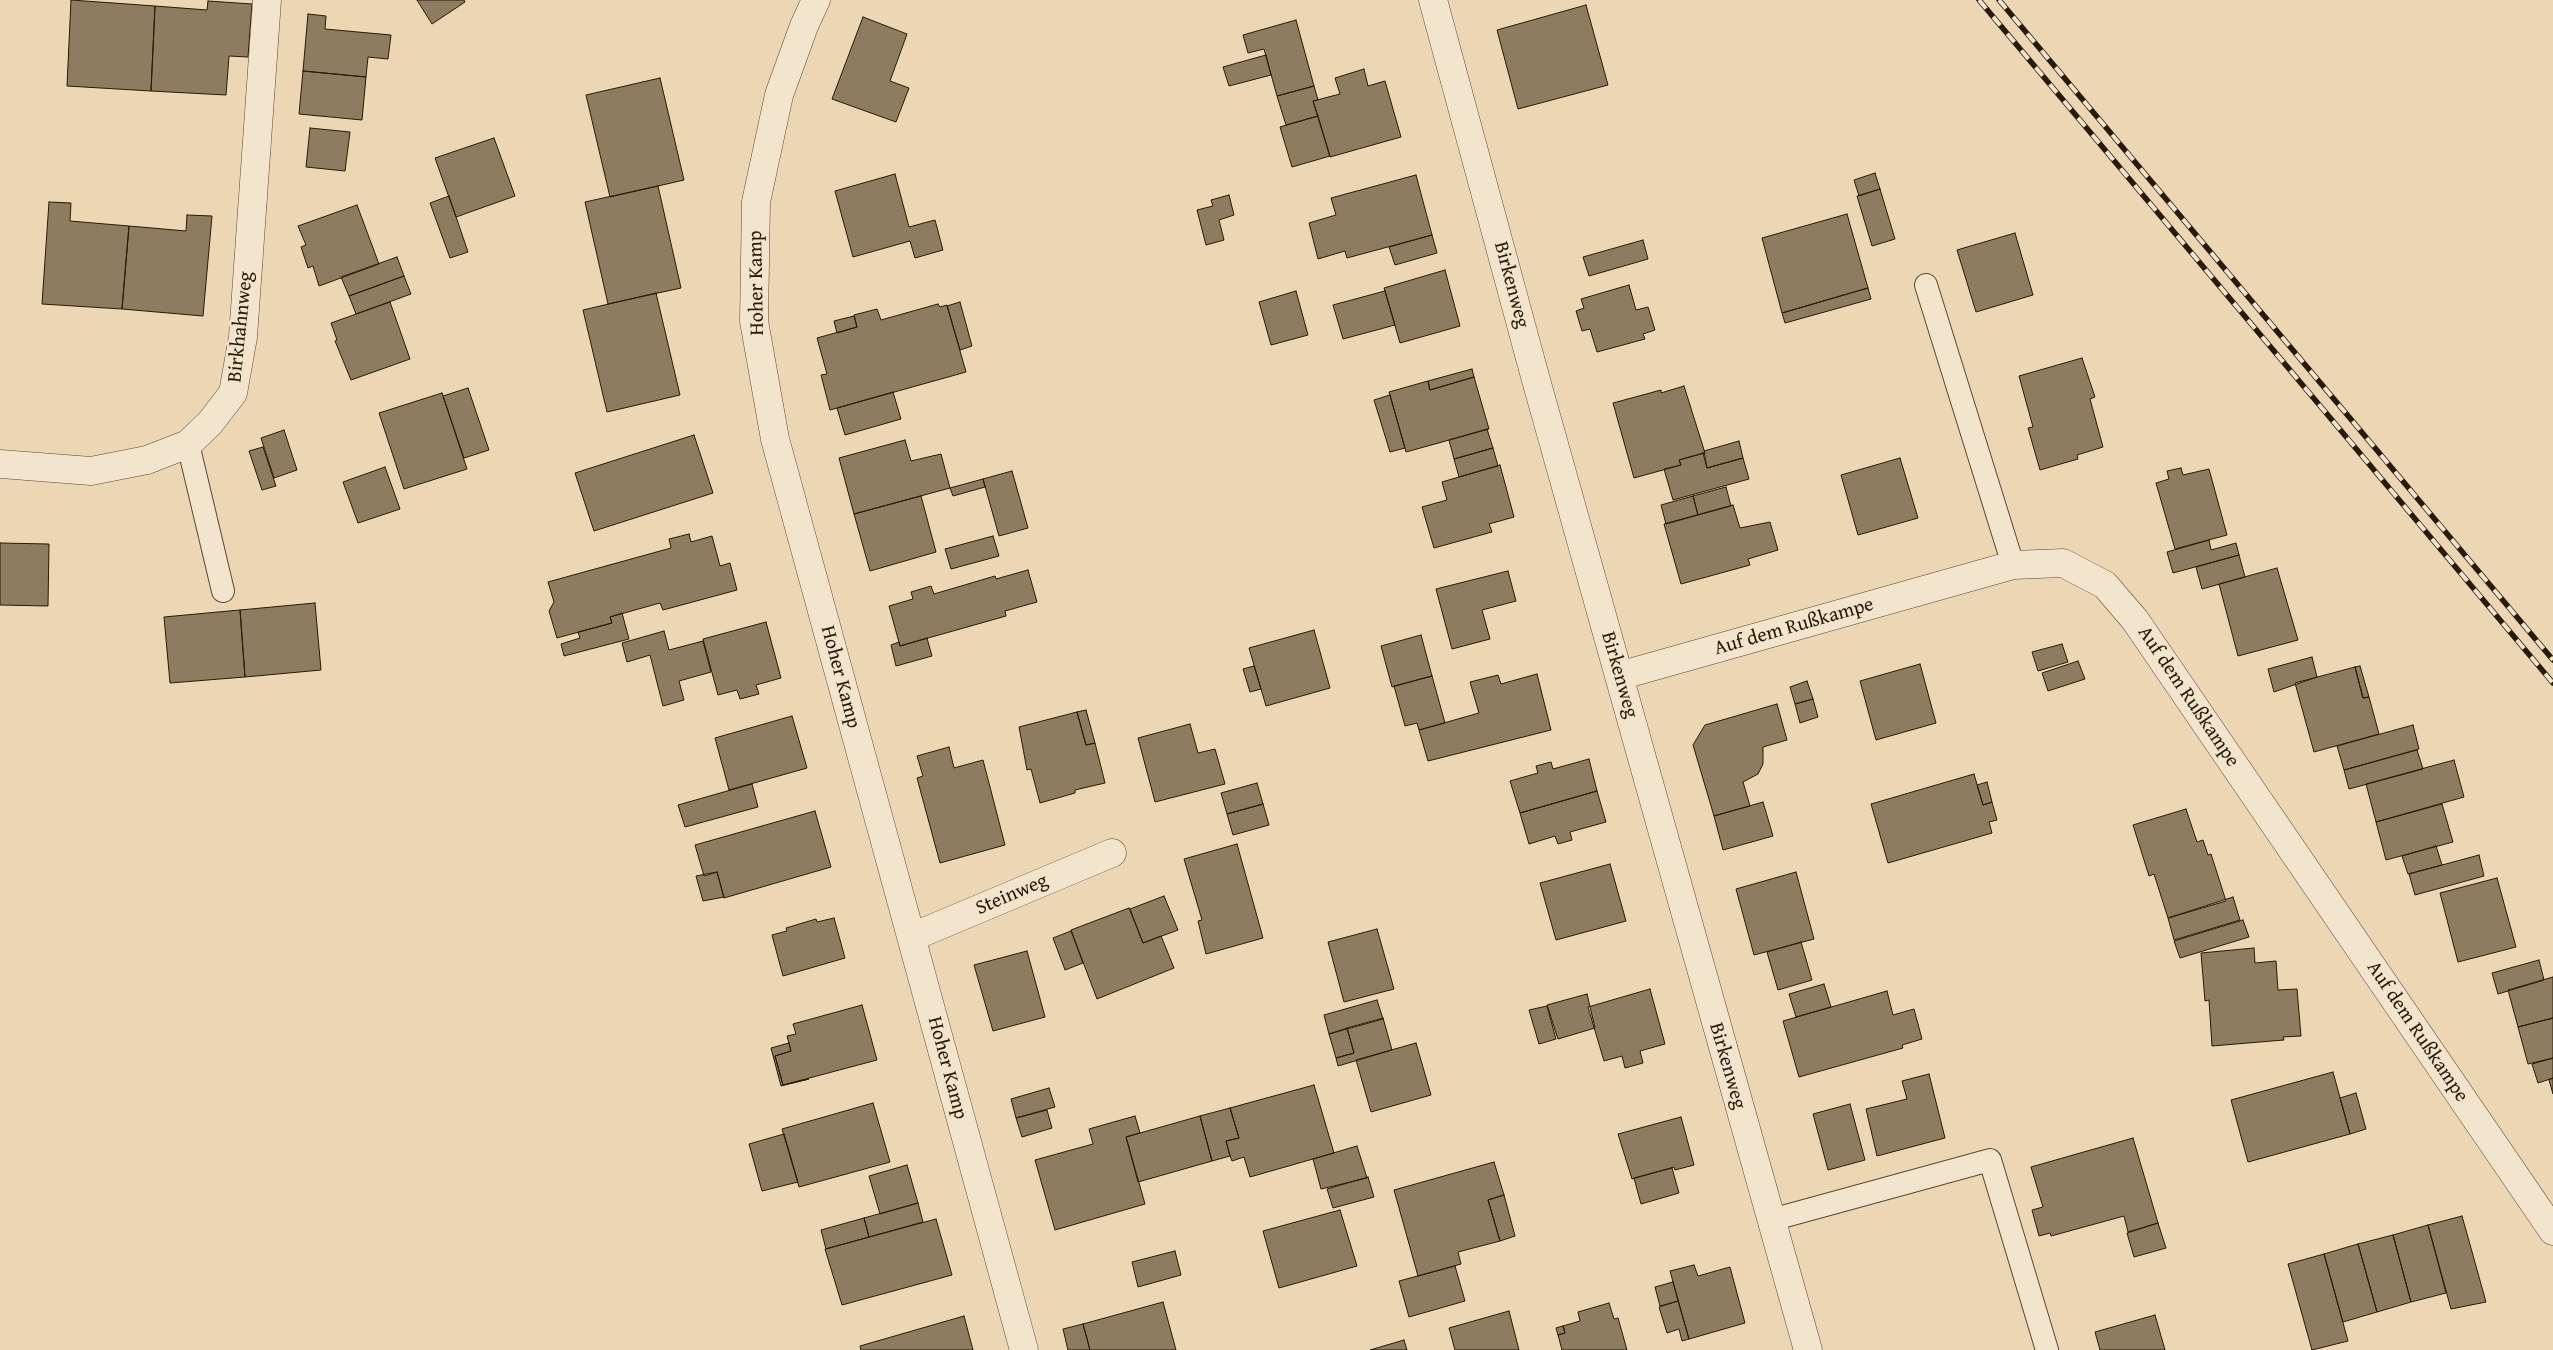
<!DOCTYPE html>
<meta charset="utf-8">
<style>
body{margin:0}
canvas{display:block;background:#ecd6b3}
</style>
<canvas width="2553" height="1350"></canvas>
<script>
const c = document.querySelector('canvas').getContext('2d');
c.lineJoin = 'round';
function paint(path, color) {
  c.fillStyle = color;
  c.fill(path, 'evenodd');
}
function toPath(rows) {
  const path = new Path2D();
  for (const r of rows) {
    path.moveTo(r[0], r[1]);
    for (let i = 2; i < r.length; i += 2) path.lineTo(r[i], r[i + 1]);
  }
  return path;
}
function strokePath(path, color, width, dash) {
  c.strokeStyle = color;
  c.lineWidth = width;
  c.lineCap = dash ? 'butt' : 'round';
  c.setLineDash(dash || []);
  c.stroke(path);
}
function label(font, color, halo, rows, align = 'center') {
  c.font = font + ' "Gentium Book Plus",serif';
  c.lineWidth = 5;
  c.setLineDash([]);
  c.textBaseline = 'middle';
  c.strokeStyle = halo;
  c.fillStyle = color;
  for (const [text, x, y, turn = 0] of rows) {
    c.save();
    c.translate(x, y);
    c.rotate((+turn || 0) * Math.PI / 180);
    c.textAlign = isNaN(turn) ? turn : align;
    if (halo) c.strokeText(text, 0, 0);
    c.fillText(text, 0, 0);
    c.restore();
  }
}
const building = toPath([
 [71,0,155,6,151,91,67,86,71,0],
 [417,0,464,0,465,2,432,24,417,0],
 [208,1,252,4,248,57,229,56,226,95,151,91,155,6,207,10,208,1],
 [1586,5,1608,85,1518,109,1497,30,1586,5],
 [308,14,326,16,325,29,391,35,388,59,368,57,366,77,303,71,308,14],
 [863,17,907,34,890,81,909,88,896,122,832,99,863,17],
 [1296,20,1314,86,1277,96,1264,49,1248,53,1243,35,1296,20],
 [1266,55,1271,75,1229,86,1223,67,1266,55],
 [1364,69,1368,86,1385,81,1401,137,1330,157,1313,101,1340,94,1335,78,1364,69],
 [303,71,366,77,362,120,299,114,303,71],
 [660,78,684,180,610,197,586,95,660,78],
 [1314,86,1318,100,1313,101,1318,116,1286,125,1277,96,1314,86],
 [1318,116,1330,156,1292,167,1280,127,1318,116],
 [310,128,350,132,345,171,306,167,310,128],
 [494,138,515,196,456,217,435,158,494,138],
 [1875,173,1880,189,1859,196,1854,180,1875,173],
 [895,174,909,227,935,220,943,250,915,258,910,241,853,257,835,191,895,174],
 [1416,175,1432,235,1347,258,1345,251,1318,259,1309,223,1336,215,1331,198,1416,175],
 [658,186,681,288,608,304,585,202,658,186],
 [1880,189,1895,239,1872,246,1857,196,1880,189],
 [1229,195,1234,215,1219,220,1224,240,1206,245,1197,210,1213,206,1211,200,1229,195],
 [449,196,468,252,450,258,430,203,449,196],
 [49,202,71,203,70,221,129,226,122,309,42,304,49,202],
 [357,205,379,264,319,286,313,266,308,268,301,247,306,245,298,226,357,205],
 [1847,214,1868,288,1782,313,1762,238,1847,214],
 [187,215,212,216,203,316,122,309,129,226,186,231,187,215],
 [2015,233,2033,295,1976,312,1957,250,2015,233],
 [1432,235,1437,253,1395,265,1389,247,1432,235],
 [1643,240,1648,259,1589,276,1583,257,1643,240],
 [397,257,404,276,349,296,341,277,397,257],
 [1445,270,1460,326,1400,343,1384,288,1445,270],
 [404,276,411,294,356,314,349,296,404,276],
 [1629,285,1636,310,1648,307,1655,330,1643,334,1645,339,1597,352,1590,329,1582,331,1576,311,1584,308,1581,299,1629,285],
 [1868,288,1871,299,1785,323,1782,313,1868,288],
 [1296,291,1308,335,1271,345,1259,302,1296,291],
 [1385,291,1395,325,1343,339,1333,305,1385,291],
 [656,293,680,395,607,412,583,310,656,293],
 [390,302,410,359,351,380,335,341,337,340,331,323,390,302],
 [960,302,972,346,960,350,947,306,960,302],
 [938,304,940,307,947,305,966,372,830,410,821,375,827,374,817,338,857,327,854,315,877,309,881,320,938,304],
 [854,316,857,327,837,333,834,321,854,316],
 [2082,358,2095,397,2090,399,2103,447,2077,455,2078,459,2040,470,2028,428,2033,427,2019,376,2082,358],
 [1472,369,1474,377,1430,390,1428,381,1472,369],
 [1474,377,1489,429,1406,452,1389,392,1428,381,1430,390,1474,377],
 [1684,386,1705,453,1679,460,1681,465,1634,478,1613,403,1661,390,1661,393,1684,386],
 [468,388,489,450,464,458,443,396,468,388],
 [893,392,901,419,845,435,837,408,893,392],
 [442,393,467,469,404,489,379,413,442,393],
 [1390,395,1405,448,1390,452,1374,400,1390,395],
 [1487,429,1493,448,1454,459,1449,440,1487,429],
 [284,430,297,470,274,478,261,438,284,430],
 [694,435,713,493,594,531,575,473,694,435],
 [905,440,911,461,941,454,950,488,854,514,839,458,905,440],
 [1739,441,1743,458,1707,468,1704,451,1739,441],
 [263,447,276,486,262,490,249,451,263,447],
 [1493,448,1498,466,1459,477,1454,459,1493,448],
 [1703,453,1707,468,1743,458,1749,479,1673,500,1664,469,1681,465,1679,460,1703,453],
 [1900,458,1918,518,1858,535,1841,475,1900,458],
 [1500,465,1514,517,1489,524,1492,532,1434,548,1422,507,1447,500,1442,482,1500,465],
 [385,467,400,509,358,523,343,482,385,467],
 [2181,468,2183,475,2209,469,2227,535,2175,549,2156,483,2169,479,2167,471,2181,468],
 [1012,471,1028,528,999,536,983,479,1012,471],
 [983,479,985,487,953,496,950,488,983,479],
 [1726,487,1731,506,1698,515,1693,496,1726,487],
 [921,496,936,552,870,571,854,514,921,496],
 [1693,496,1698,515,1666,524,1661,505,1693,496],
 [1733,505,1740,528,1770,522,1778,550,1748,559,1750,565,1681,584,1664,524,1733,505],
 [689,534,691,542,712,536,720,566,730,563,737,590,663,610,660,603,610,617,612,623,557,638,549,611,554,602,548,582,671,548,669,539,689,534],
 [993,536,999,556,951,569,945,549,993,536],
 [2209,540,2211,550,2236,543,2239,555,2173,573,2167,552,2209,540],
 [0,543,49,544,48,606,0,605,0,543],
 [2239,555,2245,577,2202,589,2196,567,2239,555],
 [2277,568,2298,640,2238,656,2219,584,2277,568],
 [1028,570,1037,602,1005,611,1006,616,900,646,889,606,913,599,911,592,931,586,934,594,995,576,996,579,1028,570],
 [1508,571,1516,601,1482,610,1490,639,1452,649,1436,589,1508,571],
 [315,603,321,670,245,677,240,610,315,603],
 [240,610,245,677,170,683,164,617,240,610],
 [622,613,629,639,564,656,561,644,580,638,578,632,612,623,610,617,622,613],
 [766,622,781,678,756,685,759,694,740,699,737,690,718,695,703,639,766,622],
 [1314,630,1330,688,1266,706,1249,648,1314,630],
 [664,631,669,650,703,641,711,672,679,681,684,700,663,706,650,655,627,662,622,643,664,631],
 [1421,635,1432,676,1392,687,1381,646,1421,635],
 [927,638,932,656,896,666,891,645,899,642,900,646,927,638],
 [2062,644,2068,662,2038,671,2032,652,2062,644],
 [2312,657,2317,677,2274,692,2268,669,2312,657],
 [2078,661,2085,679,2048,691,2042,673,2078,661],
 [1920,664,1936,723,1876,740,1860,681,1920,664],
 [1254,666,1261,689,1250,692,1243,669,1254,666],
 [2360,666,2369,697,2363,698,2355,667,2360,666],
 [2355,667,2363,698,2369,697,2379,734,2314,752,2295,683,2355,667],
 [1537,674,1551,730,1428,761,1419,730,1479,713,1470,682,1498,675,1501,684,1537,674],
 [1432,676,1445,723,1419,730,1417,723,1405,726,1394,686,1432,676],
 [1807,681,1813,699,1795,704,1790,687,1807,681],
 [1813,699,1818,717,1800,723,1795,704,1813,699],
 [1777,704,1787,740,1763,747,1763,764,1758,774,1743,782,1750,806,1714,816,1693,745,1705,725,1777,704],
 [1086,710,1095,743,1086,745,1077,712,1086,710],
 [1077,712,1086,745,1095,743,1105,783,1075,790,1075,793,1040,803,1031,769,1027,770,1019,727,1077,712],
 [792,716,807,768,729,790,715,738,792,716],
 [1190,724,1198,753,1215,749,1225,784,1155,802,1138,738,1190,724],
 [2413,725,2419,749,2344,770,2337,746,2413,725],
 [949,747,954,768,983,760,1005,845,940,863,917,778,923,776,917,756,949,747],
 [2417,750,2423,769,2349,789,2344,770,2417,750],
 [1589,759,1597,791,1520,813,1510,781,1538,773,1536,766,1551,762,1553,769,1589,759],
 [2454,760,2464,797,2376,822,2366,784,2454,760],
 [1974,774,1983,805,1992,802,1997,820,1989,822,1992,833,1888,863,1871,804,1974,774],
 [1987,782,1992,802,1983,805,1977,785,1987,782],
 [1257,783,1263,804,1227,814,1221,793,1257,783],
 [752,784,758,807,685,827,678,805,752,784],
 [1597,791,1606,822,1570,832,1572,840,1558,844,1555,836,1529,844,1520,813,1597,791],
 [1763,802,1773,836,1723,850,1714,816,1763,802],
 [1263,804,1269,825,1233,835,1227,814,1263,804],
 [2442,804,2453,842,2386,860,2376,822,2442,804],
 [2186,809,2197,842,2203,840,2208,855,2211,854,2226,901,2168,918,2154,874,2149,876,2133,825,2186,809],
 [815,811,831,867,724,898,717,872,704,876,695,845,815,811],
 [1237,844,1263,938,1206,954,1198,921,1202,920,1184,859,1237,844],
 [2436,846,2442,865,2408,874,2402,856,2436,846],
 [2479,855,2484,876,2415,895,2409,874,2479,855],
 [1610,864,1626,921,1556,940,1540,883,1610,864],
 [717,872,724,897,703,901,696,876,717,872],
 [1796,872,1814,939,1754,955,1736,889,1796,872],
 [2497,878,2516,947,2458,962,2440,893,2497,878],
 [1164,896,1178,930,1143,943,1130,909,1164,896],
 [2233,897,2240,920,2174,940,2168,918,2233,897],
 [1129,908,1143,943,1161,936,1174,968,1097,999,1071,930,1129,908],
 [834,918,845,958,783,976,772,935,787,931,786,928,816,919,817,922,834,918],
 [2243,920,2249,937,2180,958,2174,941,2243,920],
 [1377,929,1394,989,1344,1002,1328,942,1377,929],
 [1071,931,1083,963,1065,970,1053,938,1071,931],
 [1801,942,1812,980,1778,990,1767,952,1801,942],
 [2254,948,2255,963,2276,961,2278,990,2297,989,2301,1036,2283,1037,2284,1040,2212,1046,2209,1000,2205,1001,2201,953,2254,948],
 [1027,951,1045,1017,993,1031,974,965,1027,951],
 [2539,960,2544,980,2498,994,2492,973,2539,960],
 [2553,977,2553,1018,2518,1027,2508,990,2553,977],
 [1824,984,1831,1007,1796,1017,1789,994,1824,984],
 [1650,989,1665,1044,1640,1051,1643,1063,1625,1068,1622,1056,1604,1061,1588,1007,1650,989],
 [1887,991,1893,1015,1914,1009,1922,1039,1902,1045,1903,1048,1799,1077,1783,1021,1887,991],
 [1587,994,1595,1028,1558,1039,1547,1005,1587,994],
 [1377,1000,1383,1019,1329,1034,1324,1015,1377,1000],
 [862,1005,877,1060,783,1085,775,1056,791,1051,787,1036,796,1034,793,1024,862,1005],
 [1547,1006,1556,1039,1539,1044,1529,1010,1547,1006],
 [1383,1018,1392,1050,1338,1066,1336,1058,1354,1053,1347,1028,1383,1018],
 [2553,1018,2553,1058,2528,1064,2518,1027,2553,1018],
 [1347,1028,1354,1053,1336,1058,1329,1034,1347,1028],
 [789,1043,791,1051,775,1056,783,1085,809,1079,781,1086,771,1048,789,1043],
 [1416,1043,1431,1095,1371,1112,1356,1060,1416,1043],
 [2553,1058,2553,1078,2538,1083,2532,1064,2553,1058],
 [2333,1072,2350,1134,2248,1162,2231,1100,2333,1072],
 [1929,1074,1945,1138,1877,1156,1866,1109,1907,1099,1902,1081,1929,1074],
 [2553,1078,2553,1094,2549,1080,2553,1078],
 [1314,1085,1334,1153,1250,1177,1244,1157,1232,1161,1230,1156,1226,1141,1239,1138,1230,1108,1314,1085],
 [1049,1088,1055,1107,1016,1118,1011,1099,1049,1088],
 [2356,1093,2366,1129,2350,1134,2340,1098,2356,1093],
 [873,1103,890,1162,799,1187,782,1129,873,1103],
 [1850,1104,1865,1160,1828,1170,1813,1114,1850,1104],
 [1230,1108,1239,1138,1226,1141,1230,1156,1212,1161,1200,1116,1230,1108],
 [1047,1110,1052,1128,1022,1137,1016,1118,1047,1110],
 [1135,1116,1140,1133,1126,1137,1145,1204,1055,1230,1035,1160,1093,1144,1089,1129,1135,1116],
 [1200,1116,1212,1161,1138,1182,1126,1137,1200,1116],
 [1681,1117,1694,1165,1675,1170,1674,1167,1632,1179,1618,1134,1681,1117],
 [784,1134,798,1182,762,1191,749,1144,784,1134],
 [2133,1138,2158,1223,2128,1232,2124,1216,2051,1236,2050,1233,2039,1236,2032,1210,2043,1207,2031,1167,2133,1138],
 [1357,1146,1367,1178,1321,1189,1313,1159,1357,1146],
 [1494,1162,1504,1195,1488,1200,1500,1241,1458,1252,1461,1264,1418,1276,1394,1190,1494,1162],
 [907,1165,918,1203,880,1214,869,1176,907,1165],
 [1672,1168,1679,1193,1641,1204,1634,1178,1672,1168],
 [1368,1177,1374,1197,1333,1208,1327,1189,1368,1177],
 [1504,1195,1515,1236,1500,1241,1488,1200,1504,1195],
 [918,1203,923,1222,869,1237,864,1218,918,1203],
 [1340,1210,1357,1266,1279,1288,1263,1231,1340,1210],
 [2462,1216,2486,1302,2451,1309,2428,1225,2462,1216],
 [864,1218,869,1237,826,1249,821,1230,864,1218],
 [936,1219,952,1275,842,1305,825,1249,936,1219],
 [2158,1223,2166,1248,2134,1257,2127,1233,2158,1223],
 [2428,1225,2446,1293,2411,1302,2393,1235,2428,1225],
 [2393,1235,2411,1302,2377,1312,2358,1244,2393,1235],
 [2358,1244,2377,1312,2343,1322,2324,1254,2358,1244],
 [1175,1251,1181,1275,1138,1287,1132,1262,1175,1251],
 [2324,1254,2348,1341,2312,1350,2288,1264,2324,1254],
 [1694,1265,1698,1276,1730,1267,1745,1323,1689,1339,1670,1271,1694,1265],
 [1455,1266,1465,1301,1409,1317,1399,1281,1455,1266],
 [1673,1282,1678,1301,1660,1306,1655,1287,1673,1282],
 [1678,1301,1689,1339,1682,1341,1679,1329,1667,1333,1659,1307,1678,1301],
 [1163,1302,1176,1350,1090,1350,1083,1324,1163,1302],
 [1609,1303,1614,1319,1618,1318,1627,1350,1562,1350,1558,1335,1565,1333,1563,1326,1580,1321,1578,1312,1609,1303],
 [1509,1311,1519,1350,1455,1350,1449,1328,1509,1311],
 [2155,1315,2165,1350,2100,1350,2095,1332,2155,1315],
 [964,1316,973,1350,861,1350,860,1346,964,1316],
 [1083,1324,1090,1350,1068,1350,1063,1329,1083,1324],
 [1563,1326,1565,1333,1558,1335,1556,1328,1563,1326],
 [1404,1340,1407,1350,1370,1350,1404,1340]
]);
const service = toPath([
 [1926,285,2013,565],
 [188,444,223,591],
 [1771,1220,1990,1160,2047,1350]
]);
const minor = toPath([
 [816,0,804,26,779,95,756,202,754,321,775,439,1024,1350],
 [1433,0,1536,380,1808,1350],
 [0,464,91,471,147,460,188,444,210,423,233,393,243,337,267,0],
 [1619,676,2013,565,2063,563,2105,585,2135,620,2553,1231],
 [912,937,1112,853]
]);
const rail = toPath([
 [1979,0,2553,683],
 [1999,0,2553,660]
]);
const streetNames = [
 ["Hoher Kamp",757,283,-91],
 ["Birkenweg",1511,285,75],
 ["Birkhahnweg",241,327,-84],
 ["Auf dem Rußkampe",1794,627,-16],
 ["Birkenweg",1619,675,74],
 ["Hoher Kamp",840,677,75],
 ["Auf dem Rußkampe",2188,697,56],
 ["Steinweg",1012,895,-23],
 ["Auf dem Rußkampe",2417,1032,56],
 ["Birkenweg",1727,1066,74],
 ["Hoher Kamp",947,1068,75]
];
paint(building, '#8d7c60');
strokePath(building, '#271a07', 1);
strokePath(service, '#584932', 24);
strokePath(minor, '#584932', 29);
strokePath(service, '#f3e4ce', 22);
strokePath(minor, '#f3e4ce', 28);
strokePath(rail, '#271a07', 5.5);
strokePath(rail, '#f3e4ce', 4, [11]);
label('20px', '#271a07', '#f3e4ce', streetNames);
</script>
